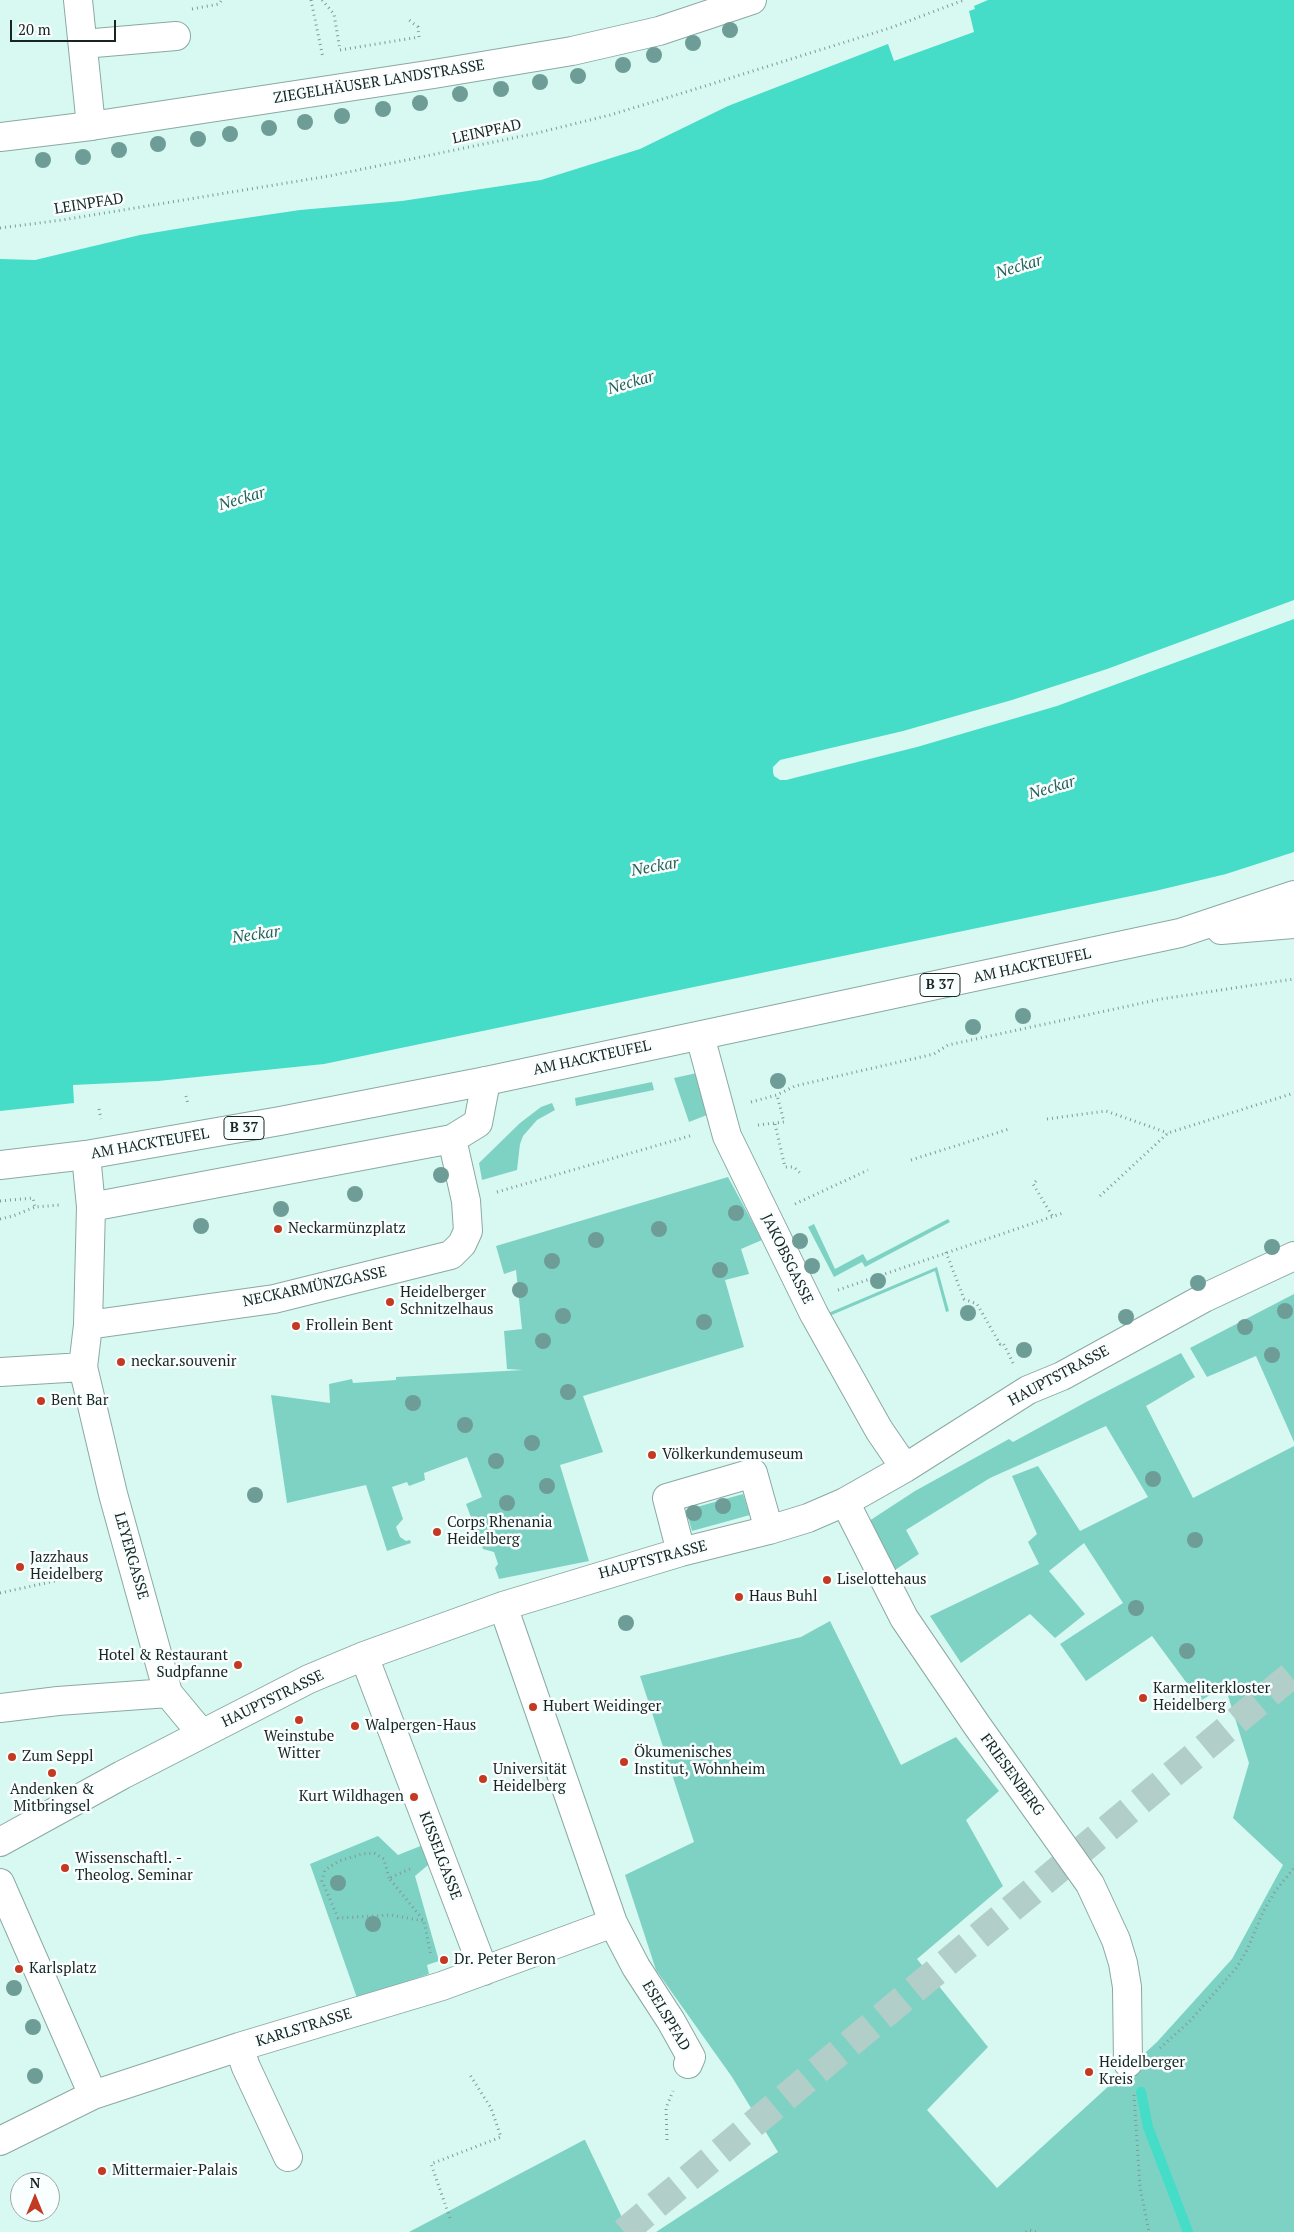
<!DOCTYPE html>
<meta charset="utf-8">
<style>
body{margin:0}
#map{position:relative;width:1294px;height:2232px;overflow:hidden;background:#d8f8f2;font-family:"PT Serif",serif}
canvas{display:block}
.north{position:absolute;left:10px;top:2172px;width:50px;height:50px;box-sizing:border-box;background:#f9fffe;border:1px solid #9fa8a6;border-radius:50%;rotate:0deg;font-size:14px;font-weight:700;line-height:20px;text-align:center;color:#192523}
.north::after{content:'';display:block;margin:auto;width:18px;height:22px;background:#c43921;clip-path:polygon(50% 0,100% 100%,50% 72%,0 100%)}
.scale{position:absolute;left:10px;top:20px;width:106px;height:22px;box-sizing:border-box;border:2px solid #192523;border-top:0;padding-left:6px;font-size:15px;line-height:18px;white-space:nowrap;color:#192523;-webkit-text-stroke:4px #f9fffe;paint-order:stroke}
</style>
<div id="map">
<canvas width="1294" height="2232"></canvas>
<div class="north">N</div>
<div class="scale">20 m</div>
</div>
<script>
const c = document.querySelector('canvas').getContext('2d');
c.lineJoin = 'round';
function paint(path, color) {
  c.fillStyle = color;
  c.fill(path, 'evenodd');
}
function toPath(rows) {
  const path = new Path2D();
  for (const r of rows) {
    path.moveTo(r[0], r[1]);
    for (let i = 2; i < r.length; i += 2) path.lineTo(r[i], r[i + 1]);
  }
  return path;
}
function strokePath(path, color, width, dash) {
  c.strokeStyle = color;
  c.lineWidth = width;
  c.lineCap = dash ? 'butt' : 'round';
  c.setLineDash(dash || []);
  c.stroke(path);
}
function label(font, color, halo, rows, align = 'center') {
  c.font = font + ' "PT Serif",serif';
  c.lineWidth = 5;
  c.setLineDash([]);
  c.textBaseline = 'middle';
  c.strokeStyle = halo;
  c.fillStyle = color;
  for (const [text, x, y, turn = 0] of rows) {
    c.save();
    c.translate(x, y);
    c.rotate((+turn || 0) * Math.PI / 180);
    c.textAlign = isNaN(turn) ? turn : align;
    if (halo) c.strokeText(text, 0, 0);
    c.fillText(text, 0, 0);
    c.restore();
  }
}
const green = toPath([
 [697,1073,712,1113,689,1122,674,1078],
 [652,1082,654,1090,576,1106,575,1098],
 [552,1103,555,1110,537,1120,523,1136,520,1144,517,1170,482,1180,479,1163,520,1123,541,1107],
 [728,1177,762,1240,741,1249,749,1274,725,1280,744,1347,583,1396,603,1452,560,1465,589,1561,499,1579,495,1568,498,1564,494,1552,483,1549,466,1504,482,1497,467,1457,424,1473,425,1480,409,1486,407,1482,392,1487,403,1519,396,1527,400,1537,406,1541,410,1540,411,1543,387,1551,366,1485,287,1503,271,1395,330,1403,329,1384,352,1379,353,1383,396,1380,396,1377,523,1370,507,1369,504,1331,522,1329,516,1270,504,1274,496,1246],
 [948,1219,950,1222,865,1267,862,1262,834,1277,808,1227,814,1224,835,1269,863,1254,867,1261],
 [937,1267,949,1311,946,1312,935,1271,827,1317,826,1314],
 [1294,1294,1294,1442,1256,1356,1207,1377,1190,1348],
 [1181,1353,1195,1377,1146,1406,1193,1498,1294,1446,1294,2232,656,2232,778,2152,732,2077,656,1970,625,1875,694,1842,640,1676,801,1637,830,1621,901,1765,956,1737,999,1791,966,1820,1003,1886,917,1959,988,2047,927,2110,997,2188,1157,2042,1232,1959,1283,1865,1233,1818,1249,1763,1225,1686,1200,1701,1152,1636,1086,1681,1060,1644,1123,1603,1084,1543,1049,1571,1085,1614,1055,1638,1030,1614,961,1663,930,1616,1039,1564,1028,1542,1037,1534,1012,1476,1038,1466,1080,1531,1148,1497,1106,1426,990,1478,906,1530,919,1554,892,1572,869,1521,915,1491,1009,1439,1013,1442,1088,1401],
 [743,1494,750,1515,692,1531,686,1510],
 [378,1836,398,1855,428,1843,434,1860,415,1876,439,1961,427,1965,429,1974,357,1998,310,1864],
 [585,2140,629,2232,409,2232,584,2140]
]);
const water = toPath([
 [988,0,1294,0,1294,600,1107,669,1012,700,903,731,780,760,773,767,773,772,774,776,780,780,786,780,917,747,1057,706,1294,619,1294,852,1226,874,1155,891,324,1064,158,1081,73,1085,74,1103,0,1111,0,259,35,260,140,235,212,223,300,210,402,201,541,180,640,149,728,106,888,44,894,61,974,32,969,11,975,9,974,6]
]);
const stream = toPath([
 [1141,2092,1148,2127,1188,2232]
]);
const majorTunnel = toPath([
 [624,2232,1294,1673]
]);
const path = toPath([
 [311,0,323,58],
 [322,0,334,14,340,50,419,37,418,27,409,20],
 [192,9,219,4,222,0],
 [0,228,62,220,329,176,537,133,610,115,689,91,890,28,964,0],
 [186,1096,188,1104],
 [751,1102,777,1095,795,1086,934,1054,948,1045,1161,999,1294,979],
 [99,1109,101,1119],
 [1047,1119,1106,1111,1168,1133],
 [775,1124,785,1167,794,1167,801,1174],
 [758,1125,784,1122,777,1095],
 [911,1160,1009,1129],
 [1036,1181,1033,1184,1053,1217],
 [497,1192,693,1135],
 [1100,1196,1168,1133,1294,1093],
 [0,1201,33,1198,35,1207,60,1205],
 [795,1204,868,1170],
 [0,1219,13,1216,35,1207],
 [946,1252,964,1299,977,1304,1000,1344,1003,1343,1013,1363],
 [838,1290,1063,1213],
 [0,1593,101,1571],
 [410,1869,389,1878,424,1921,431,1956],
 [389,1878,384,1859,374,1853,362,1854,339,1861,325,1870,322,1881,338,1918,391,1915,424,1921],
 [1160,2048,1189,2022,1237,1967,1247,1950,1263,1912,1276,1890,1294,1868],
 [1134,2095,1140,2187,1149,2232],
 [667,2140,666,2108,673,2091],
 [450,2218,431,2164,501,2137,491,2108,470,2075],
 [1026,2232,1028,2230,1036,2232]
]);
const minor = toPath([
 [78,0,91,126],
 [83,44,176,36],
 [700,1036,727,1136,814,1314,879,1430,905,1468],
 [86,1155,91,1207,88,1325,83,1367,113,1494,168,1693,202,1734],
 [91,1207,452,1139,478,1123,486,1081],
 [88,1325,274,1299,451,1255,462,1244,468,1231,466,1201,452,1139],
 [0,1372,83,1367],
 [845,1502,904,1618,976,1724,1090,1884,1116,1940,1123,1963,1127,1987,1128,2063],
 [681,1552,667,1498,753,1473,769,1530],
 [503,1606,613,1923,636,1967,671,2021,691,2057,688,2064],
 [364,1656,484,1971],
 [0,1708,58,1701,168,1693],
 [0,1842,122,1775,309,1679,364,1656,503,1606,681,1552,769,1530,808,1518,845,1502,905,1468,1028,1390,1062,1376,1204,1298,1294,1256],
 [0,1883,93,2095],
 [239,2047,246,2067,288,2157],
 [0,2141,93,2095,239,2047,442,1986,613,1923]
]);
const major = toPath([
 [0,137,91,126,434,74,572,51,659,31,752,0],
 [1221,930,1294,924],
 [0,1165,86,1155,280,1121,486,1081,1180,933,1294,895]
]);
const trees = [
 [730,30],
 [693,43],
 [654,55],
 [623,65],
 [578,76],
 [540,82],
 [501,89],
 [460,94],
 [420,103],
 [383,109],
 [342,116],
 [305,122],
 [269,128],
 [230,134],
 [198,139],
 [158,144],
 [119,150],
 [83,157],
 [43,160],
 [1023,1016],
 [973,1027],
 [778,1081],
 [441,1175],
 [355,1194],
 [281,1209],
 [736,1213],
 [201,1226],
 [659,1229],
 [596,1240],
 [800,1241],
 [1272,1247],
 [552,1261],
 [812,1266],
 [720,1270],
 [878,1281],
 [1198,1283],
 [520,1290],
 [1285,1311],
 [968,1313],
 [563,1316],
 [1126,1317],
 [704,1322],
 [1245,1327],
 [543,1341],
 [1024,1350],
 [1272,1355],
 [568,1392],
 [413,1403],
 [465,1425],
 [532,1443],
 [496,1461],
 [1153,1479],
 [547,1486],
 [255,1495],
 [507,1503],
 [723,1506],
 [694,1513],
 [1195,1540],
 [1136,1608],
 [626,1623],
 [1187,1651],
 [338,1883],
 [373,1924],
 [14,1988],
 [33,2027],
 [35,2076]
];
const markers = [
 [278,1229,5,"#c43921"],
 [390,1302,5,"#c43921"],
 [296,1326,5,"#c43921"],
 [121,1362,5,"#c43921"],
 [41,1401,5,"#c43921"],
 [652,1455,5,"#c43921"],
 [437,1532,5,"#c43921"],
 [20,1567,5,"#c43921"],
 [827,1580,5,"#c43921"],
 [739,1597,5,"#c43921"],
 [238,1665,5,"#c43921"],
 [1143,1698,5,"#c43921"],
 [533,1707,5,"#c43921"],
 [299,1720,5,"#c43921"],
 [355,1726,5,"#c43921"],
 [12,1757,5,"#c43921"],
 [624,1762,5,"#c43921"],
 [52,1773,5,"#c43921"],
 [483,1779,5,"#c43921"],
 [414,1797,5,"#c43921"],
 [65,1868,5,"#c43921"],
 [444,1960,5,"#c43921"],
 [19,1969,5,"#c43921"],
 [1089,2072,5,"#c43921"],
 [102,2171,5,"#c43921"]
];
const shields = [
 [940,985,40],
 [244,1128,40]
];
const shieldNames = [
 ["B 37",940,985],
 ["B 37",244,1128]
];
const streetNames = [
 ["ZIEGELHÄUSER LANDSTRASSE",379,82,-9],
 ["LEINPFAD",487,132,-12],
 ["LEINPFAD",89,204,-9],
 ["AM HACKTEUFEL",1032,966,-12],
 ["AM HACKTEUFEL",592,1058,-12],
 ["AM HACKTEUFEL",150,1144,-10],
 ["JAKOBSGASSE",787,1259,64],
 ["NECKARMÜNZGASSE",315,1287,-12],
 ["HAUPTSTRASSE",1059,1376,-28],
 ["LEYERGASSE",131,1556,74],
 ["HAUPTSTRASSE",653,1560,-15],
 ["HAUPTSTRASSE",273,1699,-26],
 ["FRIESENBERG",1012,1775,54],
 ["KISSELGASSE",440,1856,69],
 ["ESELSPFAD",666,2016,59],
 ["KARLSTRASSE",304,2028,-17]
];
const poiNames = [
 ["Neckarmünzplatz",288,1229],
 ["Heidelberger",400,1293],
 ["Schnitzelhaus",400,1310],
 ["Frollein Bent",306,1326],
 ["neckar.souvenir",131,1362],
 ["Bent Bar",51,1401],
 ["Völkerkundemuseum",662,1455],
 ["Corps Rhenania",447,1523],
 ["Heidelberg",447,1540],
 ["Jazzhaus",30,1558],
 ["Heidelberg",30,1575],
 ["Liselottehaus",837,1580],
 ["Haus Buhl",749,1597],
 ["Hotel & Restaurant",228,1656,"right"],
 ["Sudpfanne",228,1673,"right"],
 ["Karmeliterkloster",1153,1689],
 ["Heidelberg",1153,1706],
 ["Hubert Weidinger",543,1707],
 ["Walpergen-Haus",365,1726],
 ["Weinstube",299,1737,"center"],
 ["Witter",299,1754,"center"],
 ["Ökumenisches",634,1753],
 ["Institut, Wohnheim",634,1770],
 ["Zum Seppl",22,1757],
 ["Universität",493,1770],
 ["Heidelberg",493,1787],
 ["Andenken &",52,1790,"center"],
 ["Mitbringsel",52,1807,"center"],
 ["Kurt Wildhagen",404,1797,"right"],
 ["Wissenschaftl. -",75,1859],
 ["Theolog. Seminar",75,1876],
 ["Dr. Peter Beron",454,1960],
 ["Karlsplatz",29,1969],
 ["Heidelberger",1099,2063],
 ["Kreis",1099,2080],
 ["Mittermaier-Palais",112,2171]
];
const waterNames = [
 ["Neckar",1019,267,-17],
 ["Neckar",631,383,-17],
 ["Neckar",242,499,-17],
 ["Neckar",1052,788,-17],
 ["Neckar",655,867,-10],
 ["Neckar",256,935,-8]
];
paint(green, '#7ed2c4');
paint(water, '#45dcc8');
strokePath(stream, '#45dcc8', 10);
strokePath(majorTunnel, '#b2cec9', 28, [28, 14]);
strokePath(minor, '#8ba9a3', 30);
strokePath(major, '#8ba9a3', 30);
strokePath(path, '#829995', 3, [1, 4]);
strokePath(minor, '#fff', 28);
strokePath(major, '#fff', 28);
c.fillStyle = '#6d9d96';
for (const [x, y] of trees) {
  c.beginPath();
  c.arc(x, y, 8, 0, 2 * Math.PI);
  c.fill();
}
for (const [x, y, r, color] of markers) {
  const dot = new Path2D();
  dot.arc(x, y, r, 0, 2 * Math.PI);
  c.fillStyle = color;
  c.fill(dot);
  strokePath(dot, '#f9fffe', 2);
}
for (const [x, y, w] of shields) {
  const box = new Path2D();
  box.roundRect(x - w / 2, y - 11.5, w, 23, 4);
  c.fillStyle = '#f9fffe';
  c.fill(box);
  strokePath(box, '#192523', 1);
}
label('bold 14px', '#192523', null, shieldNames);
label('15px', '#192523', '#f9fffe', streetNames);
label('15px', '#192523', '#f9fffe', poiNames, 'left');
label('italic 16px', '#256158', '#f9fffe', waterNames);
</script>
